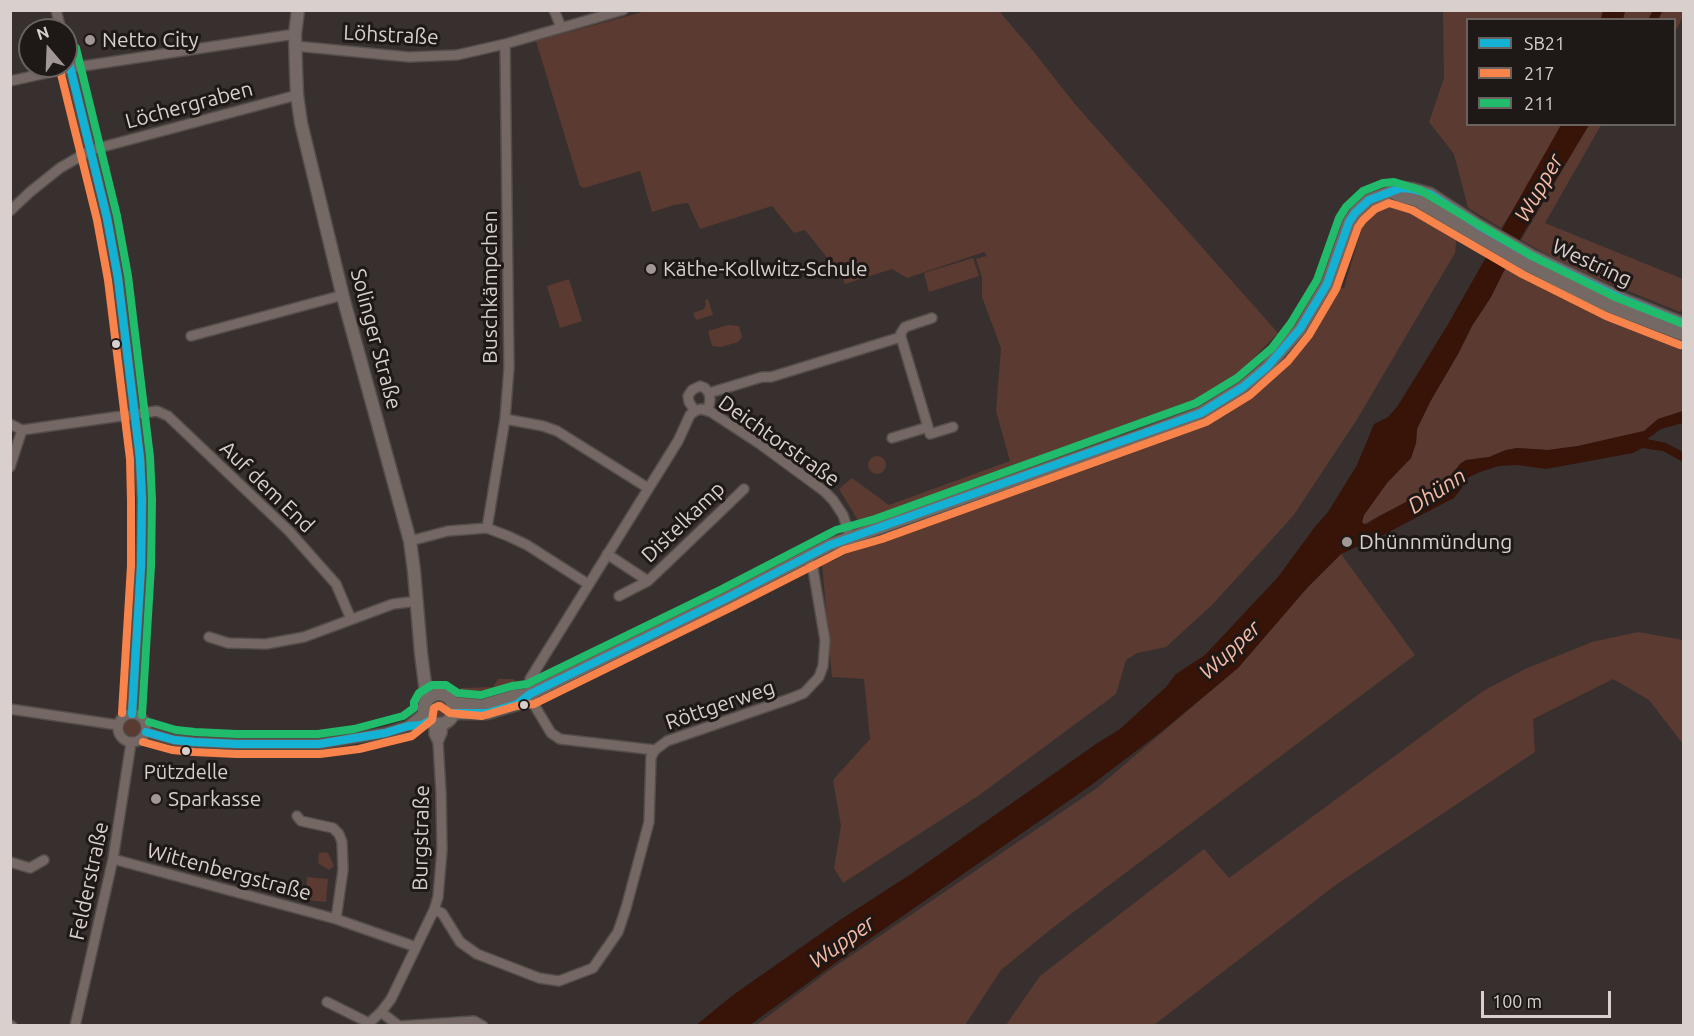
<!DOCTYPE html>
<meta charset="utf-8">
<style>
body{margin:0}
#map{position:relative;width:1694px;height:1036px;overflow:hidden;background:#38302e;font-family:Ubuntu,sans-serif}
canvas{display:block}
.frame{position:absolute;inset:0;border:12px solid #d9d0cd;pointer-events:none}
.legend{position:absolute;left:1466px;top:18px;width:210px;height:108px;box-sizing:border-box;background:#1e1816;border:2px solid #69625f;margin:0;padding:8px 10px;list-style:none;font-size:18px;color:#d9d0cd}
.legend li{display:flex;align-items:center;gap:12px;height:30px}
.legend b{width:30px;border:2px solid #69625f}
.north{position:absolute;left:18px;top:18px;width:60px;height:60px;box-sizing:border-box;background:#1e1816;border:2px solid #69625f;border-radius:50%;rotate:341deg;font-size:16px;font-weight:700;line-height:24px;text-align:center;color:#d9d0cd}
.north::after{content:'';display:block;margin:auto;width:21px;height:27px;background:#a19895;clip-path:polygon(50% 0,100% 100%,50% 72%,0 100%)}
.scale{position:absolute;left:1481px;top:991px;width:130px;height:27px;box-sizing:border-box;border:3px solid #d9d0cd;border-top:0;padding-left:8px;font-size:18px;line-height:21px;white-space:nowrap;color:#d9d0cd;-webkit-text-stroke:4px #1e1816;paint-order:stroke}
</style>
<div id="map">
<canvas width="1694" height="1036"></canvas>
<div class="frame"></div>
<ul class="legend">
<li><b style="height:8px;background:#13b2d5"></b>SB21</li>
<li><b style="height:8px;background:#f8844c"></b>217</li>
<li><b style="height:8px;background:#20bc6c"></b>211</li>
</ul>
<div class="north">N</div>
<div class="scale">100 m</div>
</div>
<script>
const c = document.querySelector('canvas').getContext('2d');
c.lineJoin = 'round';
function paint(path, color) {
  c.fillStyle = color;
  c.fill(path, 'evenodd');
}
function toPath(rows) {
  const path = new Path2D();
  for (const r of rows) {
    if (r.length === 3) {
      path.moveTo(r[0] + r[2], r[1]);
      path.arc(r[0], r[1], r[2], 0, 2 * Math.PI);
      continue;
    }
    path.moveTo(r[0], r[1]);
    for (let i = 2; i < r.length; i += 2) path.lineTo(r[i], r[i + 1]);
  }
  return path;
}
function strokePath(path, color, width, dash) {
  c.strokeStyle = color;
  c.lineWidth = width;
  c.lineCap = dash ? 'butt' : 'round';
  c.setLineDash(dash || []);
  c.stroke(path);
}
function label(font, color, halo, rows, align = 'center') {
  c.font = font + ' Ubuntu,sans-serif';
  c.lineWidth = 6;
  c.setLineDash([]);
  c.textBaseline = 'middle';
  c.strokeStyle = halo;
  c.fillStyle = color;
  for (const [text, x, y, turn = 0] of rows) {
    c.save();
    c.translate(x, y);
    c.rotate((+turn || 0) * Math.PI / 180);
    c.textAlign = isNaN(turn) ? turn : align;
    if (halo) c.strokeText(text, 0, 0);
    c.fillText(text, 0, 0);
    c.restore();
  }
}
const green = toPath([
 [646,11,999,11,1034,52,1074,103,1278,333,1245,367,1211,393,1185,407,1063,449,1065,472,1172,435,1222,413,1271,377,1305,342,1339,287,1344,288,1361,231,1366,220,1375,213,1394,205,1405,205,1422,211,1457,234,1455,253,1356,421,1293,516,1212,605,1166,647,1137,653,1126,660,1116,694,978,796,843,883,834,868,841,826,833,780,870,739,864,679,832,677,822,564,835,560,866,542,856,517,839,489,852,478,889,505,1010,461,996,411,1001,348,982,297,982,277,976,259,987,256,984,252,907,278,892,269,845,284,841,275,805,230,794,233,772,206,700,229,688,203,674,205,652,212,640,171,584,188,580,186,536,41],
 [1443,11,1603,11,1601,19,1468,20,1468,124,1561,125,1537,170,1527,184,1523,194,1501,228,1468,208,1454,154,1429,122,1444,78],
 [1625,11,1683,11,1683,17,1675,32,1674,20,1623,19],
 [1589,125,1601,125,1545,223,1683,279,1683,308,1680,312,1603,281,1555,259,1521,240],
 [973,258,979,276,929,292,924,273],
 [1507,263,1524,273,1615,315,1683,342,1683,411,1658,419,1644,431,1578,446,1548,450,1517,448,1506,450,1489,457,1466,460,1460,464,1446,482,1440,487,1406,502,1364,524,1362,522,1364,515,1387,483,1411,458,1416,443,1417,429,1430,402,1458,354,1472,326,1491,297],
 [569,279,582,321,560,328,547,286],
 [708,299,713,315,696,320,693,313,704,309,706,305,705,300],
 [728,325,739,326,742,337,738,342,721,347,712,346,708,331],
 [877,465,9],
 [1341,554,1415,655,1055,926,1001,970,965,1025,755,1026,830,970,1097,788,1238,668,1307,588],
 [1638,632,1683,640,1683,744,1649,700,1613,679,1533,719,1535,752,1337,884,1154,1025,1006,1025,1040,976,1204,849,1229,878,1483,691,1525,669,1592,642],
 [498,679,513,679,516,681,479,694,471,695,457,692,461,688,493,687],
 [439,709,8],
 [132,728,8],
 [326,852,328,853,334,866,329,870,318,863,319,853],
 [307,877,328,879,326,902,305,900]
]);
const water = toPath([
 [1603,11,1603,10,1625,11,1623,19,1601,19],
 [1561,125,1589,125,1520,239,1491,297,1472,326,1458,354,1430,402,1417,429,1416,443,1411,458,1387,483,1364,515,1362,522,1364,524,1367,524,1376,518,1406,502,1440,487,1446,482,1460,464,1466,460,1489,457,1506,450,1517,448,1548,450,1578,446,1644,431,1658,419,1683,411,1683,423,1661,429,1647,439,1666,443,1683,452,1683,462,1663,451,1642,448,1633,453,1546,469,1518,465,1499,466,1480,472,1465,479,1462,488,1454,498,1383,535,1341,554,1307,588,1238,668,1161,732,1090,786,845,956,750,1025,695,1026,733,995,843,918,911,874,1096,744,1120,729,1166,687,1176,674,1205,655,1278,577,1314,528,1328,512,1357,465,1374,424,1388,417,1397,407,1447,326]
]);
const canal = toPath([
 [1653,20,1658,10]
]);
const minor = toPath([
 [56,10,61,30],
 [554,10,561,27],
 [295,46,409,57,457,55,505,44,623,10],
 [66,50,107,218,118,278,140,458,142,500,141,566,132,714],
 [10,81,70,68,295,34],
 [10,211,30,192,60,168,91,150,297,95],
 [191,336,343,295],
 [901,337,901,333,905,327,932,318],
 [709,393,762,377,771,377,901,337,928,427,892,438],
 [695,411,689,402,688,396,692,390,700,386,705,388,709,393,710,400,708,410],
 [505,419,543,426,557,431,648,488],
 [10,424,22,430,157,411,168,416,289,531,336,584,351,619],
 [928,427,930,434,953,427],
 [10,467,22,430],
 [487,528,508,536,527,545,588,584],
 [410,541,448,531,487,528,505,419,509,368,505,44],
 [607,554,648,581,744,489],
 [619,596,648,581],
 [209,637,228,643,266,644,304,637,393,604,418,601],
 [10,709,118,725],
 [132,728,14],
 [408,726,424,713],
 [146,732,174,740,194,742,236,744,319,744,385,733,408,726,421,725,429,721],
 [438,742,442,733,443,723],
 [655,750,560,739,551,733,536,708,530,694,530,679,678,441,690,415,695,411,701,409,711,412,760,444,824,491,833,500,843,515,850,537],
 [297,816,301,821,333,828,339,834,342,842,343,870,336,919],
 [113,859,336,919,416,947],
 [10,862,30,868,44,860],
 [434,910,442,913,460,942,477,954,539,978,559,981,593,968,618,932,626,908,649,822,651,757,655,750,667,741,792,698,804,693,819,677,823,666,825,640,813,569,807,558],
 [327,1002,369,1023],
 [381,1012,399,1026],
 [10,1025,12,1026],
 [75,1026,113,859,131,743],
 [366,1026,381,1012,391,999,434,910,438,897,442,850,441,793,438,742,434,734,434,723],
 [400,1026,474,1021,483,1026]
]);
const major = toPath([
 [298,10,295,34,296,70,297,95,301,123,343,297,410,541,414,571,421,653,427,700],
 [1392,192,1400,196,1416,200,1527,265,1576,290,1611,307,1684,335],
 [439,709,15],
 [452,703,482,706,514,696,528,695],
 [453,713,487,713,517,704,530,694,727,598,830,545,1137,437,1201,413,1214,405,1243,387,1267,367,1300,329,1327,284,1349,222,1355,213,1369,200,1401,188,1412,189,1430,194,1478,225,1532,256,1622,299,1684,324]
]);
const bus1 = toPath([
 [66,50,107,218,118,278,140,458,142,500,141,566,132,714],
 [453,713,487,713,517,704,530,694,727,598,830,545,1201,413,1243,387,1267,367,1300,329,1327,284,1349,222,1355,213,1369,200,1401,188,1412,189,1430,194,1478,225,1532,256,1622,299,1684,324],
 [146,732,174,740,194,742,236,744,319,744,385,733,408,726,421,725,429,721]
]);
const bus2 = toPath([
 [59,66,97,220,108,280,130,459,131,500,131,566,122,713],
 [143,742,172,750,194,752,236,754,320,754,359,749,412,736,432,720,434,708,438,706,440,706,450,713,482,716,516,706,534,704,732,607,844,550,882,539,1206,422,1250,395,1288,361,1309,335,1336,289,1358,227,1363,220,1375,209,1389,203,1412,210,1522,274,1606,316,1680,345]
]);
const bus3 = toPath([
 [76,48,117,216,128,276,150,457,152,500,151,566,142,715],
 [149,722,176,730,195,732,236,734,318,734,354,729,403,716,414,708,414,702,419,693,432,685,446,685,458,693,481,695,512,686,527,684,722,589,836,530,875,519,1196,403,1237,378,1272,348,1291,323,1317,280,1339,218,1346,207,1363,191,1383,183,1394,182,1420,190,1532,256,1615,297,1684,324]
]);
const markers = [
 [90,40,6,"#a19895"],
 [651,269,6,"#a19895"],
 [116,344,5,"#d9d0cd"],
 [1347,542,6,"#a19895"],
 [524,705,5,"#d9d0cd"],
 [186,751,5,"#d9d0cd"],
 [156,799,6,"#a19895"]
];
const busNames = [
 ["Pützdelle",186,772]
];
const streetNames = [
 ["Löhstraße",391,35,3],
 ["Löchergraben",189,105,-15],
 ["Westring",1592,263,25],
 ["Buschkämpchen",490,287,-90],
 ["Solinger Straße",376,339,75],
 ["Deichtorstraße",779,441,35],
 ["Auf dem End",267,487,44],
 ["Distelkamp",683,522,-44],
 ["Röttgerweg",720,705,-19],
 ["Burgstraße",421,838,-89],
 ["Wittenbergstraße",229,872,15],
 ["Felderstraße",89,881,-78]
];
const poiNames = [
 ["Netto City",102,40],
 ["Käthe-Kollwitz-Schule",663,269],
 ["Dhünnmündung",1359,542],
 ["Sparkasse",168,799]
];
const waterNames = [
 ["Wupper",1539,188,-60],
 ["Dhünn",1437,491,-33],
 ["Wupper",1230,650,-43],
 ["Wupper",842,942,-35]
];
paint(green, '#5b3a31');
paint(water, '#371308');
strokePath(canal, '#371308', 9);
strokePath(minor, '#544e4b', 12);
strokePath(major, '#544e4b', 15);
strokePath(minor, '#756864', 9);
strokePath(major, '#746965', 12);
strokePath(bus1, '#13b2d5', 8);
strokePath(bus2, '#f8844c', 8);
strokePath(bus3, '#20bc6c', 8);
for (const [x, y, r, color] of markers) {
  const dot = new Path2D();
  dot.arc(x, y, r, 0, 2 * Math.PI);
  c.fillStyle = color;
  c.fill(dot);
  strokePath(dot, '#1e1816', 2);
}
label('20px', '#d9d0cd', '#1e1816', busNames);
label('21px', '#d9d0cd', '#1e1816', streetNames);
label('21px', '#d9d0cd', '#1e1816', poiNames, 'left');
label('italic 22px', '#f7baa6', '#1e1816', waterNames);
</script>
